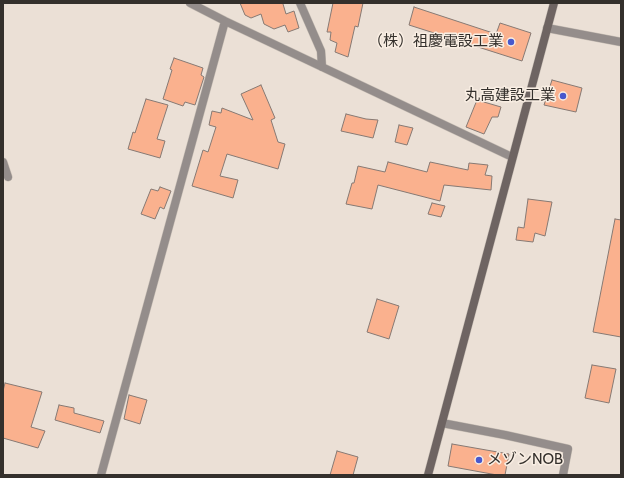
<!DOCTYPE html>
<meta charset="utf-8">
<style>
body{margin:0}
#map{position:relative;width:624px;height:478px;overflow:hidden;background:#ebe0d6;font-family:Cabin,sans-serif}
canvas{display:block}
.frame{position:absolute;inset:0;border:4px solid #34302c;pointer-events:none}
</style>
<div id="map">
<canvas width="624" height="478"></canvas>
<div class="frame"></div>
</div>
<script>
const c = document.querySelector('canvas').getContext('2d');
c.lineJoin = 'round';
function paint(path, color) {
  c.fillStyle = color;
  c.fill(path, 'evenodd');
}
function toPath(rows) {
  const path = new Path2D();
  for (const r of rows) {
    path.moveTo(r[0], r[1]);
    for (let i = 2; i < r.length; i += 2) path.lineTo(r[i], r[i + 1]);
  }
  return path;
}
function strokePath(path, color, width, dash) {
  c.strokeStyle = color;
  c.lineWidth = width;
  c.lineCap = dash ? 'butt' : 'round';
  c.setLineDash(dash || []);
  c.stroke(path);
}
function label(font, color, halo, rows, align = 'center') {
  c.font = font + ' Cabin,"Noto Sans JP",sans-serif';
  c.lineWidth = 3;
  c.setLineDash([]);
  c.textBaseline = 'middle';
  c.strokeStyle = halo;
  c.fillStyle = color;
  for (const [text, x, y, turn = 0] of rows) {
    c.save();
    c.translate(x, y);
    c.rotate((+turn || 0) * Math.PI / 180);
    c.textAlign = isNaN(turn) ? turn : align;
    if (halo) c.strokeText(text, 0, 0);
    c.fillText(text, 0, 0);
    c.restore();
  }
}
const building = toPath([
 [240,3,284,3,283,4,286,14,294,11,299,28,288,32,285,25,274,29,264,24,261,14,251,18,245,15,240,3],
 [333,3,363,3,358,27,355,26,348,57,335,52,337,43,330,40,331,32,327,32,333,3],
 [414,7,496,34,500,23,531,33,522,61,409,25,414,7],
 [174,58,203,68,201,75,204,77,195,105,185,102,183,106,163,99,172,70,170,69,174,58],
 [552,80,582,88,576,112,544,105,552,80],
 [261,85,275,118,271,120,278,142,285,144,278,169,227,154,220,176,238,180,233,198,192,186,203,150,208,152,216,127,209,125,212,111,221,113,222,108,253,120,241,94,261,85],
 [146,99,168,105,157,139,165,141,160,158,128,149,133,132,135,133,146,99],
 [477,100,501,107,498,117,492,117,484,134,466,127,477,100],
 [346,114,366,119,378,120,373,138,341,131,346,114],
 [399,125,413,128,407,145,395,142,399,125],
 [388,162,427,172,430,162,468,170,469,163,488,165,485,175,492,176,491,190,444,185,440,201,378,185,372,209,346,204,352,183,354,183,358,166,385,172,388,162],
 [160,187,171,191,164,209,160,207,155,219,141,214,151,189,158,191,160,187],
 [528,199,552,202,545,236,535,233,533,242,516,240,518,227,524,228,528,199],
 [432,203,445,206,441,217,428,214,432,203],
 [615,219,621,220,621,337,593,332,615,219],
 [377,299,399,306,389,339,367,332,377,299],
 [592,365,616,369,609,403,585,398,592,365],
 [5,383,42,392,31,427,45,431,38,448,3,438,3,391,5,383],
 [129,395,147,400,140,424,124,419,129,395],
 [59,405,74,408,74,413,104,421,100,433,55,420,59,405],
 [452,444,509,454,505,475,497,475,448,466,452,444],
 [337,451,358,457,353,475,330,475,337,451]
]);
const street = toPath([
 [190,3,225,21,512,157],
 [300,3,321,51,322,67],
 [547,28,621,42],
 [3,162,8,177],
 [442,423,505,435,568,449,563,475],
 [101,475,225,21]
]);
const secondary = toPath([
 [428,475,554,3]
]);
const markers = [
 [511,42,4,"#4858cd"],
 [563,96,4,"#4858cd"],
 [479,460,4,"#4858cd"]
];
const poiNames = [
 ["（株）祖慶電設工業",503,42],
 ["丸高建設工業",555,96],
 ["メゾンNOB",487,460,"left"]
];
paint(building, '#fab18e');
strokePath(building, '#867973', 1);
strokePath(street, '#c6bdb4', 9);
strokePath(secondary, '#c6bdb4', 9);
strokePath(street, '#948d8b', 8);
strokePath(secondary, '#6e6462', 8);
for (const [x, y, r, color] of markers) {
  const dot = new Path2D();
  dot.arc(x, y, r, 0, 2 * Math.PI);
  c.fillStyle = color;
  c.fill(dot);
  strokePath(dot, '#f9eee3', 1.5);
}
label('15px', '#34302c', '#f9eee3', poiNames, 'right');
</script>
